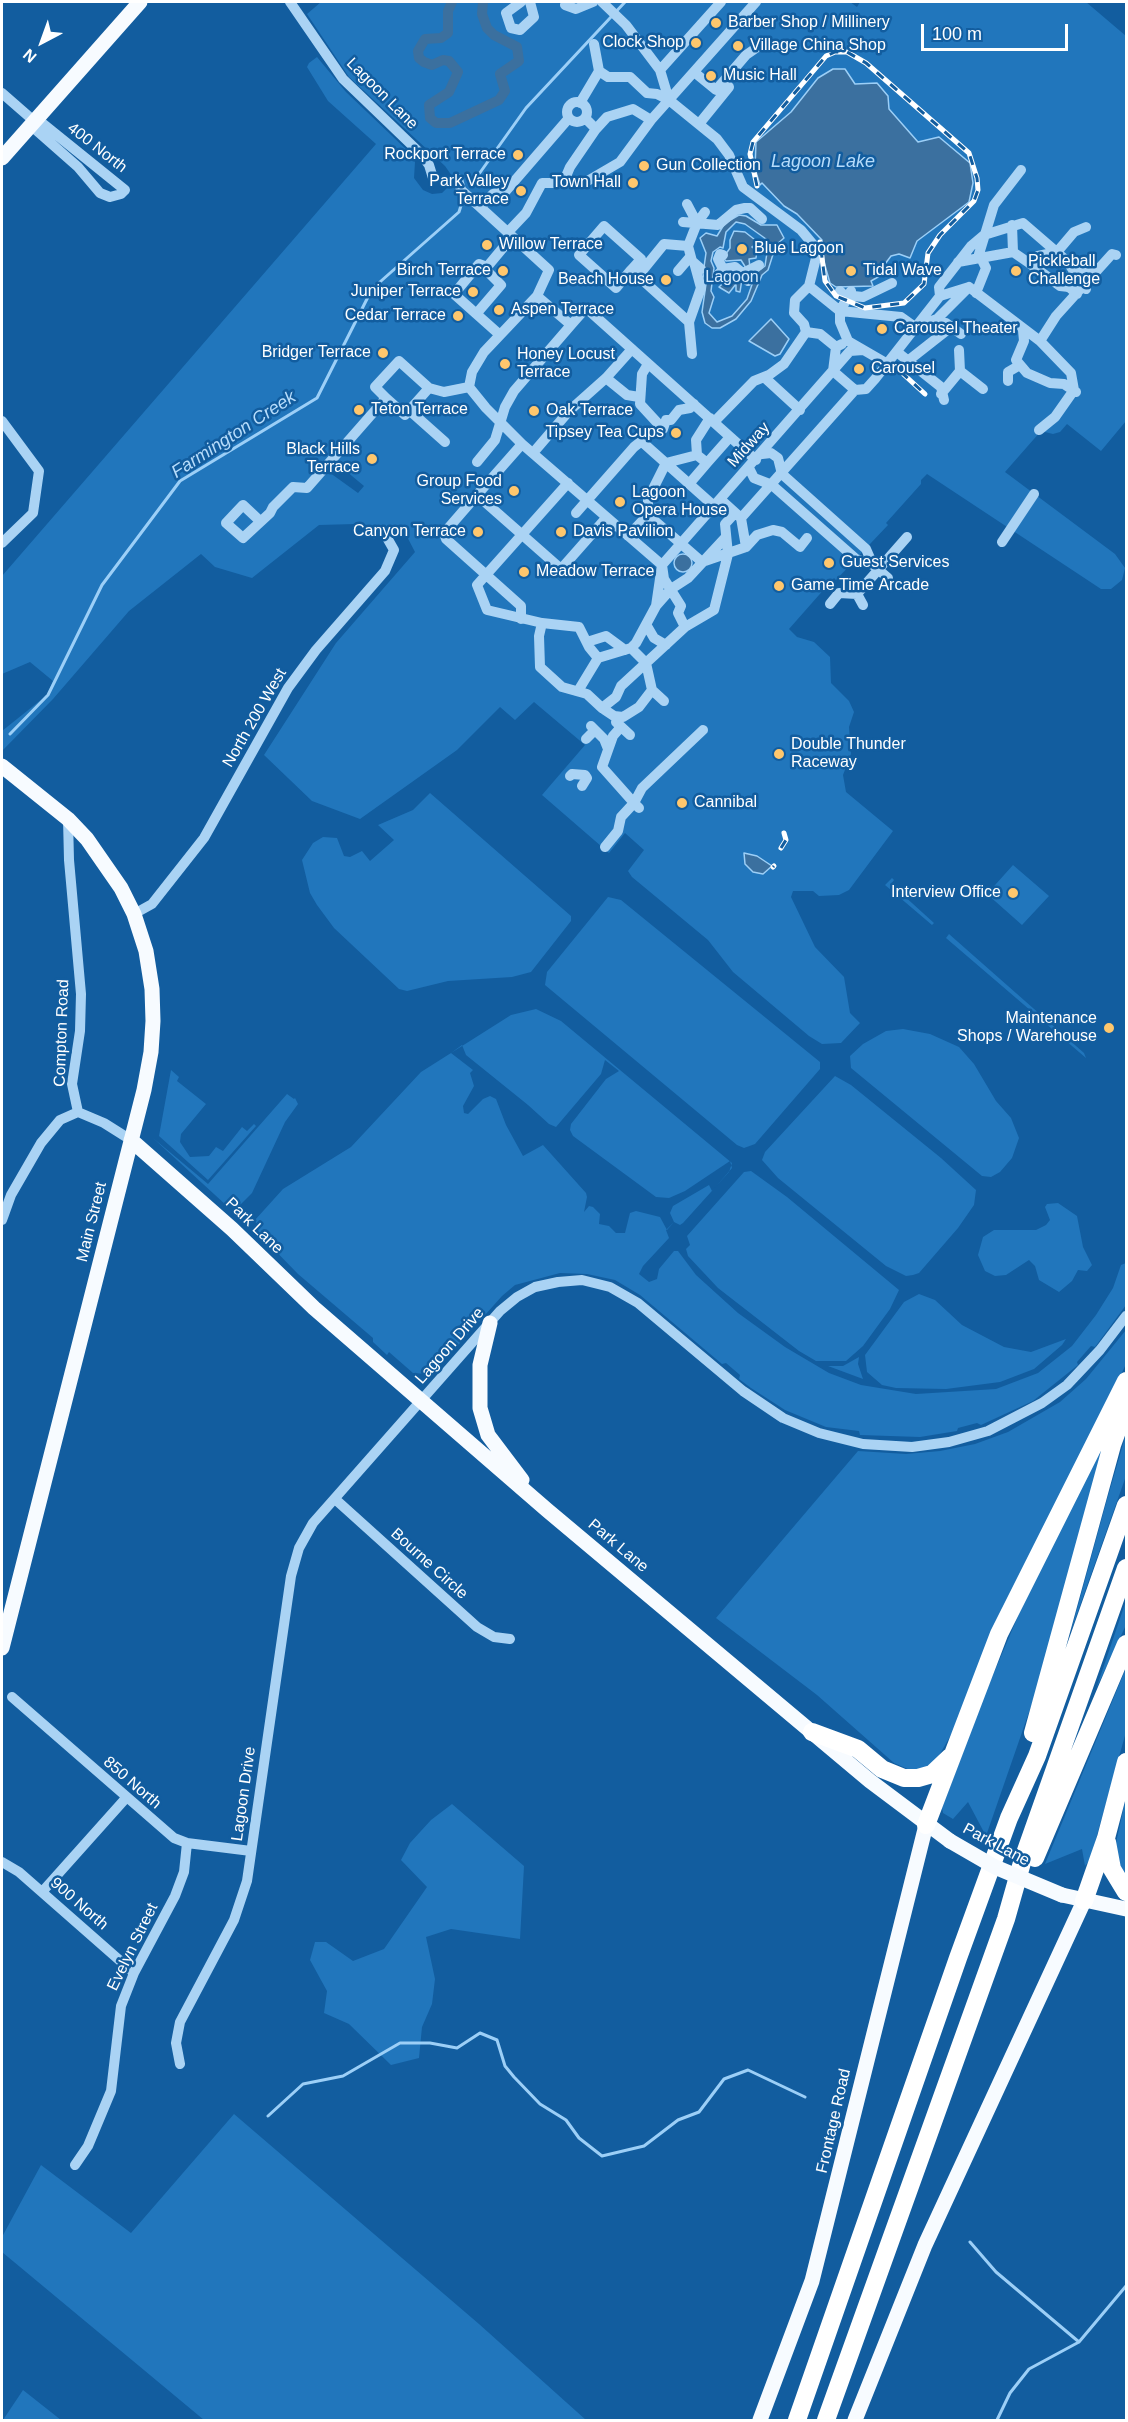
<!DOCTYPE html>
<style>
body{margin:0}
#map{position:relative;width:1128px;height:2422px;overflow:hidden;background:#125d9f;font-family:Arial,sans-serif}
canvas{display:block}
.frame{position:absolute;inset:0;border:3px solid #fff;pointer-events:none}
.north{position:absolute;left:12px;top:12px;width:60px;height:60px;-webkit-text-stroke:4px #125d9f;paint-order:stroke;rotate:221deg;font-size:16px;font-weight:700;line-height:24px;text-align:center;color:#fff}
.north::after{content:'';display:block;margin:auto;width:21px;height:27px;background:#fff;clip-path:polygon(50% 0,100% 100%,50% 72%,0 100%)}
.scale{position:absolute;left:921px;top:24px;width:147px;height:27px;box-sizing:border-box;border:3px solid #fff;border-top:0;padding-left:8px;font-size:18px;line-height:21px;white-space:nowrap;color:#fff;-webkit-text-stroke:4px #125d9f;paint-order:stroke}
</style>
<div id="map">
<canvas width="1128" height="2422"></canvas>
<div class="frame"></div>
<div class="north">N</div>
<div class="scale">100 m</div>
</div>
<script>
const c = document.querySelector('canvas').getContext('2d');
c.lineJoin = 'round';
function paint(path, color) {
  c.fillStyle = color;
  c.fill(path, 'evenodd');
}
function toPath(rows) {
  const path = new Path2D();
  for (const r of rows) {
    if (r.length === 3) {
      path.moveTo(r[0] + r[2], r[1]);
      path.arc(r[0], r[1], r[2], 0, 2 * Math.PI);
      continue;
    }
    path.moveTo(r[0], r[1]);
    for (let i = 2; i < r.length; i += 2) path.lineTo(r[i], r[i + 1]);
  }
  return path;
}
function strokePath(path, color, width, dash) {
  c.strokeStyle = color;
  c.lineWidth = width;
  c.lineCap = dash ? 'butt' : 'round';
  c.setLineDash(dash || []);
  c.stroke(path);
}
function label(font, color, halo, rows, align = 'center') {
  c.font = font + ' Arial,sans-serif';
  c.lineWidth = 5;
  c.setLineDash([]);
  c.textBaseline = 'middle';
  c.strokeStyle = halo;
  c.fillStyle = color;
  for (const [text, x, y, turn = 0] of rows) {
    c.save();
    c.translate(x, y);
    c.rotate((+turn || 0) * Math.PI / 180);
    c.textAlign = isNaN(turn) ? turn : align;
    if (halo) c.strokeText(text, 0, 0);
    c.fillText(text, 0, 0);
    c.restore();
  }
}
const green = toPath([
 [321,2,850,2,857,7,860,2,1086,2,1126,36,1126,421,1101,451,1067,424,1060,432,1053,434,1041,431,1005,472,1115,554,1125,568,1122,580,1111,589,1101,589,927,474,921,480,921,484,886,523,888,525,836,580,834,578,789,629,797,637,814,642,830,657,831,683,849,701,854,712,849,727,851,754,843,775,846,792,893,831,849,890,839,895,819,896,813,891,793,891,791,897,815,947,844,977,850,1013,860,1023,841,1043,822,1044,809,1036,733,972,708,940,632,877,628,871,644,850,625,833,609,853,542,795,585,745,534,702,515,720,500,707,457,750,360,819,312,801,264,755,336,643,415,552,402,527,389,526,374,539,355,524,319,525,252,578,215,567,201,554,129,611,53,699,2,751,2,731,47,695,53,681,30,662,2,674,2,576,376,144,328,101,307,67,309,63,317,57,346,92,411,154,415,162,414,178,423,190,432,194,442,193,452,183,452,176,445,166,349,77,307,14],
 [334,461,364,486,358,493,326,470],
 [430,793,571,916,571,921,531,972,512,977,448,981,407,991,399,989,334,928,317,905,310,893,302,860,313,843,323,837,337,838,344,856,350,857,362,851,370,861,394,840,378,825,413,810],
 [1013,865,1049,896,1022,925,987,894],
 [892,878,894,880,891,884,934,923,932,925,885,885],
 [608,897,621,900,820,1062,820,1069,755,1144,744,1148,737,1145,545,985,547,972],
 [949,934,1084,1053,1086,1058,946,938],
 [536,1009,561,1021,732,1163,729,1172,683,1223,680,1225,674,1222,666,1230,669,1238,643,1266,639,1274,649,1282,657,1279,659,1269,674,1251,678,1251,696,1275,738,1313,785,1347,829,1373,861,1385,916,1394,996,1389,1038,1373,1072,1346,1096,1315,1113,1288,1121,1265,1126,1263,1126,1305,1095,1347,1091,1346,1077,1362,1078,1365,1033,1401,981,1425,977,1423,958,1428,957,1431,920,1437,860,1435,859,1431,826,1427,785,1410,751,1388,739,1379,740,1375,726,1363,722,1364,640,1295,615,1280,587,1274,560,1273,515,1285,502,1296,435,1371,432,1369,427,1374,413,1373,389,1352,387,1355,373,1342,373,1338,298,1274,259,1234,255,1220,283,1189,351,1147,421,1072,511,1015],
 [462,1045,466,1055,528,1105,549,1124,556,1127,601,1074,605,1060,619,1071,606,1079,571,1124,570,1130,573,1136,656,1197,669,1198,685,1191,730,1161,732,1168,712,1191,709,1185,673,1206,670,1213,674,1222,667,1230,660,1217,636,1211,630,1213,625,1233,616,1233,609,1226,599,1224,600,1214,593,1207,589,1206,584,1212,587,1197,586,1193,543,1145,523,1156,506,1125,496,1099,490,1096,483,1099,468,1114,464,1113,463,1106,474,1086,470,1073,473,1070,451,1053],
 [903,1029,930,1034,959,1047,974,1064,996,1101,1011,1118,1019,1138,1012,1158,1000,1172,991,1177,982,1176,851,1068,850,1056,863,1044,886,1031],
 [171,1070,179,1077,177,1081,206,1104,181,1134,180,1142,190,1157,209,1156,216,1147,223,1151,242,1127,247,1131,254,1124,256,1126,208,1180,159,1136],
 [835,1076,851,1085,941,1158,976,1190,974,1205,958,1228,919,1273,913,1275,906,1276,886,1266,778,1178,762,1160,765,1152],
 [287,1094,294,1099,295,1098,298,1104,285,1122,252,1193,239,1206,227,1206,153,1138,208,1184],
 [751,1171,787,1197,899,1290,890,1309,863,1346,846,1361,816,1361,799,1351,718,1288,688,1256,686,1249,690,1245,687,1236,744,1172],
 [1058,1203,1077,1216,1083,1247,1092,1265,1087,1271,1078,1270,1072,1281,1059,1292,1039,1280,1035,1266,1029,1260,1006,1275,995,1276,985,1271,978,1255,983,1237,994,1230,1036,1230,1046,1225,1050,1220,1045,1207,1047,1204],
 [919,1294,935,1300,962,1325,1004,1347,1031,1352,1066,1339,1062,1345,1034,1369,1000,1382,946,1389,896,1388,882,1385,867,1372,865,1355,904,1302],
 [1126,1330,1126,1364,956,1726,936,1761,924,1768,910,1770,894,1763,817,1695,716,1618,858,1451,906,1454,940,1451,975,1444,1008,1432,1060,1402,1086,1379],
 [859,1357,858,1364,863,1379,828,1366,843,1366],
 [1126,1434,1126,1476,1071,1631,1106,1503],
 [1106,1443,1036,1692,986,1836,968,1802,953,1819,943,1813,942,1808,987,1689,1024,1602,1088,1471],
 [1126,1601,1126,1625,1096,1689],
 [1126,1668,1126,1732,1090,1860,1085,1866,1082,1849,1045,1864],
 [1126,1797,1126,1880,1116,1856,1116,1843],
 [452,1804,524,1866,520,1939,451,1929,426,1937,435,1979,432,2004,422,2027,419,2058,391,2065,349,2024,324,2013,327,1991,310,1960,315,1942,326,1942,353,1961,384,1949,427,1887,401,1860,410,1843,431,1820],
 [234,2114,479,2324,586,2420,204,2420,2,2252,2,2237,41,2165,131,2233],
 [23,2390,61,2420,3,2420]
]);
const water = toPath([
 [833,69,845,69,855,84,877,83,888,96,889,109,918,142,939,137,970,163,973,183,969,202,917,241,910,258,899,254,891,256,885,264,885,273,871,281,873,286,836,287,830,283,824,262,822,240,797,214,784,206,762,183,760,185,755,169,756,142,791,112,818,78,833,69],
 [739,215,746,216,761,225,777,225,784,238,776,245,768,270,762,275,751,301,736,319,720,328,712,328,705,323,702,312,706,284,703,274,706,253,700,238,706,233,717,236,725,223,739,215],
 [736,222,745,224,766,239,768,246,765,266,756,273,747,299,732,316,717,322,709,313,714,297,711,291,714,268,711,261,713,252,720,247,723,248,726,232,736,222],
 [734,231,745,232,759,243,752,247,757,250,756,258,749,259,750,268,746,268,741,260,726,261,723,258,730,248,730,240,734,231],
 [733,274,742,279,740,292,736,291,736,284,729,293,719,287,733,274],
 [771,319,789,339,780,354,775,356,749,341,771,319],
 [683,563,9],
 [744,853,757,856,772,866,763,874,753,872,745,864,744,853]
]);
const stream = toPath([
 [474,181,526,108,625,2],
 [10,734,48,695,102,585,180,481,317,398,372,289,459,212,463,199],
 [268,2116,303,2084,343,2076,400,2043,430,2043,457,2048,480,2033,497,2040,505,2066,514,2077,540,2104,566,2120,579,2138,602,2156,644,2146,678,2120,699,2112,724,2079,748,2070,805,2097],
 [970,2242,996,2272,1079,2342],
 [997,2420,1010,2393,1029,2369,1079,2342,1126,2286]
]);
const canal = toPath([
 [452,2,448,11,448,33,441,38,425,39,418,51,419,58,424,62,432,65,443,60,449,61,458,72,449,92,429,105,430,118,436,123,450,123,499,100,505,91,500,74,519,61,517,47,494,35,487,28,482,14,483,2]
]);
const minor = toPath([
 [290,2,343,79,420,153,429,165,433,178],
 [521,2,506,13,511,28,520,30,534,17,530,2],
 [602,2,626,25,660,70],
 [565,5,576,9,593,2],
 [594,44,599,71,608,77,630,77,647,93,657,94,669,100,717,139,729,155,743,187,801,230,816,248,816,258,809,286,795,300,794,313,804,324,806,332,784,364,769,375,754,381,714,422],
 [694,72,716,90,746,55,759,46],
 [2,93,34,121,42,123,125,190,121,194,110,197,100,193,78,167,36,130,34,121],
 [669,100,660,70,721,2],
 [577,112,10],
 [580,103,599,71],
 [569,118,505,192,493,194,480,207,549,270,537,296,571,325,586,308,756,460],
 [585,118,596,129,607,117,633,109,651,120,756,2],
 [699,124,729,87],
 [458,179,461,190,480,207],
 [564,181,570,167,596,129],
 [687,204,697,223,705,212],
 [683,222,718,225,736,210,745,208,750,208,762,219],
 [697,223,688,246,692,261,701,269],
 [1012,225,1013,252],
 [508,232,526,213,542,183,584,183,620,162,651,120],
 [688,246,664,244,638,276,689,322,692,354],
 [958,262,1013,252,1029,263,1038,256,1057,252,1074,232,1086,227],
 [1029,263,1060,286,1069,287,1077,294],
 [723,269,718,259,720,254,723,255],
 [631,270,641,259,604,226,579,255,616,288,631,270,638,276],
 [678,271,690,257],
 [743,273,759,265],
 [718,275,723,269,735,267,745,275,748,281],
 [809,286,840,311,851,291],
 [1067,287,1074,272,1088,266,1095,273],
 [840,291,844,295,863,297,892,283],
 [976,293,986,268,979,254,994,205,1021,170],
 [537,296,484,352,472,372,469,387,486,408,522,444,662,565,664,579,681,606,678,613,685,627,621,686,616,697,602,708,587,694,562,687,540,667,539,636,542,623,579,627,589,647,598,658],
 [940,296,969,287],
 [477,313,501,285,487,271,487,267],
 [689,322,701,288,695,266],
 [946,323,961,334],
 [918,326,937,319,969,287,1040,341,1071,373,1074,390,1055,417,1039,430],
 [1023,330,1024,341,1016,360,1027,373,1050,383,1064,384,1076,392],
 [806,332,820,334,836,347,842,344],
 [500,335,454,294,479,264,487,267,512,237],
 [1040,341,1056,316,1112,254,1116,255],
 [836,347,833,371,855,390],
 [897,352,941,387,944,400],
 [909,360,951,327],
 [886,363,848,341,840,322,840,311,901,317,915,327],
 [648,364,642,374,640,404,663,429],
 [960,371,983,389],
 [764,377,800,410],
 [606,378,627,395,639,397],
 [1008,381,1008,372,1020,365],
 [941,394,960,371,959,350],
 [386,398,375,387,399,361,429,388],
 [409,410,445,442],
 [2,421,39,471,33,513,2,543],
 [641,441,714,506],
 [533,453,569,411,606,378,632,349],
 [762,454,771,453,778,458,782,474,866,549,873,565],
 [477,462,495,440,505,407,514,391,571,325],
 [707,463,730,437],
 [749,468,754,478,772,485,856,559,873,565,888,578],
 [689,484,707,463,697,455,696,440,710,418],
 [477,495,522,444],
 [576,513,634,447,653,432,663,429,666,420,671,420,679,410,690,408,694,404],
 [648,515,702,562],
 [741,518,855,390,866,389,875,379,940,296,939,287,971,246,984,235,1023,223,1067,261,1086,289],
 [260,521,243,505,226,523,243,538,270,513,273,507,293,487,307,488,386,398,405,415,429,388,444,392,469,387],
 [628,536,648,515,648,499,666,463,697,455],
 [1002,542,1034,494],
 [746,547,757,535,773,530,782,532,800,547,807,538],
 [705,561,746,547,741,518,720,499],
 [857,594,863,605],
 [830,604,839,593,857,594,907,537],
 [656,606,662,565,850,351,863,350],
 [521,619,521,606,446,539,444,533,477,495,561,569,606,518],
 [542,623,487,610,477,585,568,483],
 [647,626,654,638,666,645],
 [685,627,714,610,728,554,725,524,735,513],
 [587,642,606,636,625,650],
 [652,690,664,701],
 [578,691,598,658,631,648,636,643,656,606,671,589,688,578,726,537],
 [602,708,614,716,623,717,639,707,652,690,646,663,631,648],
 [616,722,630,735],
 [591,726,604,739,608,749],
 [586,739,595,730],
 [570,776,572,774,585,775,587,778,582,786],
 [639,808,634,803,642,788,703,730],
 [68,819,69,860,81,994,80,1031,72,1084,78,1112],
 [605,847,618,831,621,817,634,803,602,767,613,736,621,727],
 [134,914,152,904,204,838,288,688,316,650,385,571,394,550,386,536],
 [78,1112,104,1123,131,1140],
 [2,1220,11,1195,41,1143,60,1120,78,1112],
 [335,1499,477,1627,494,1637,510,1639],
 [12,1697,174,1838,187,1843,251,1851],
 [2,1862,19,1872,134,1973],
 [42,1892,126,1798],
 [180,2064,176,2043,180,2022,234,1920,247,1881,291,1576,299,1548,313,1523,500,1311,517,1297,535,1287,558,1282,582,1280,610,1287,638,1303,743,1391,783,1418,819,1433,863,1444,912,1447,949,1442,988,1431,1042,1403,1067,1385,1100,1350,1126,1316],
 [75,2165,88,2146,111,2091,121,2006,134,1973,175,1896,184,1872,187,1843]
]);
const major = toPath([
 [2,158,140,2],
 [2,766,68,819,87,839,121,888,134,914,146,951,152,989,153,1021,151,1052,144,1090,2,1648],
 [131,1140,232,1229,314,1308,547,1510,870,1781,950,1841],
 [490,1323,480,1365,480,1408,488,1435,522,1480],
 [1062,1895,1126,1909],
 [760,2420,812,2281,926,1825],
 [855,2420,925,2245,1084,1901]
]);
const highway = toPath([
 [812,1732,858,1749,882,1769,904,1778,918,1778,932,1774,950,1757],
 [1033,1733,1112,1445,1126,1407],
 [926,1825,999,1634,1126,1381],
 [1107,1842,1112,1869,1126,1892],
 [1035,1858,1126,1644],
 [1084,1901,1106,1838,1126,1762],
 [797,2420,958,1958,1009,1818,1037,1756,1126,1505],
 [826,2420,1006,1919,1023,1859,1126,1568]
]);
const rail = toPath([
 [757,186,750,154,753,142,826,56,835,52,847,52,866,63,969,153,977,178,978,190,974,201,940,235,928,253,924,284,904,303,865,308,836,296,825,281,820,242],
 [901,372,925,394],
 [781,848,786,840,784,833],
 [773,867,774,866]
]);
const majorBridge = toPath([
 [950,1841,995,1867,1062,1895]
]);
const markers = [
 [716,23,6,"#ffc76d"],
 [696,43,6,"#ffc76d"],
 [738,46,6,"#ffc76d"],
 [711,76,6,"#ffc76d"],
 [518,155,6,"#ffc76d"],
 [644,166,6,"#ffc76d"],
 [633,183,6,"#ffc76d"],
 [521,191,6,"#ffc76d"],
 [487,245,6,"#ffc76d"],
 [742,249,6,"#ffc76d"],
 [503,271,6,"#ffc76d"],
 [851,271,6,"#ffc76d"],
 [1016,271,6,"#ffc76d"],
 [666,280,6,"#ffc76d"],
 [473,292,6,"#ffc76d"],
 [499,310,6,"#ffc76d"],
 [458,316,6,"#ffc76d"],
 [882,329,6,"#ffc76d"],
 [383,353,6,"#ffc76d"],
 [505,364,6,"#ffc76d"],
 [859,369,6,"#ffc76d"],
 [359,410,6,"#ffc76d"],
 [534,411,6,"#ffc76d"],
 [676,433,6,"#ffc76d"],
 [372,459,6,"#ffc76d"],
 [514,491,6,"#ffc76d"],
 [620,502,6,"#ffc76d"],
 [478,532,6,"#ffc76d"],
 [561,532,6,"#ffc76d"],
 [829,563,6,"#ffc76d"],
 [524,572,6,"#ffc76d"],
 [779,586,6,"#ffc76d"],
 [779,754,6,"#ffc76d"],
 [682,803,6,"#ffc76d"],
 [1013,893,6,"#ffc76d"],
 [1109,1028,6,"#ffc76d"]
];
const poiNames = [
 ["Barber Shop / Millinery",728,23],
 ["Clock Shop",684,43,"right"],
 ["Village China Shop",750,46],
 ["Music Hall",723,76],
 ["Rockport Terrace",506,155,"right"],
 ["Gun Collection",656,166],
 ["Park Valley",509,182,"right"],
 ["Terrace",509,200,"right"],
 ["Town Hall",621,183,"right"],
 ["Willow Terrace",499,245],
 ["Blue Lagoon",754,249],
 ["Pickleball",1028,262],
 ["Challenge",1028,280],
 ["Birch Terrace",491,271,"right"],
 ["Tidal Wave",863,271],
 ["Beach House",654,280,"right"],
 ["Juniper Terrace",461,292,"right"],
 ["Aspen Terrace",511,310],
 ["Cedar Terrace",446,316,"right"],
 ["Carousel Theater",894,329],
 ["Bridger Terrace",371,353,"right"],
 ["Honey Locust",517,355],
 ["Terrace",517,373],
 ["Carousel",871,369],
 ["Teton Terrace",371,410],
 ["Oak Terrace",546,411],
 ["Tipsey Tea Cups",664,433,"right"],
 ["Black Hills",360,450,"right"],
 ["Terrace",360,468,"right"],
 ["Group Food",502,482,"right"],
 ["Services",502,500,"right"],
 ["Lagoon",632,493],
 ["Opera House",632,511],
 ["Canyon Terrace",466,532,"right"],
 ["Davis Pavilion",573,532],
 ["Guest Services",841,563],
 ["Meadow Terrace",536,572],
 ["Game Time Arcade",791,586],
 ["Double Thunder",791,745],
 ["Raceway",791,763],
 ["Cannibal",694,803],
 ["Interview Office",1001,893,"right"],
 ["Maintenance",1097,1019,"right"],
 ["Shops / Warehouse",1097,1037,"right"]
];
const streetNames = [
 ["Lagoon Lane",382,94,45],
 ["400 North",97,148,38],
 ["Midway",749,445,-48],
 ["North 200 West",255,718,-60],
 ["Compton Road",62,1033,-88],
 ["Main Street",92,1222,-76],
 ["Park Lane",254,1226,44],
 ["Lagoon Drive",450,1346,-49],
 ["Park Lane",618,1546,40],
 ["Bourne Circle",429,1564,42],
 ["850 North",132,1783,41],
 ["Lagoon Drive",244,1794,-82],
 ["Park Lane",996,1845,28],
 ["900 North",79,1904,41],
 ["Evelyn Street",133,1947,-64],
 ["Frontage Road",834,2121,-77]
];
const parkNames = [
 ["Lagoon",732,278]
];
const waterNames = [
 ["Lagoon Lake",823,162],
 ["Farmington Creek",234,435,-33]
];
paint(green, '#2176bc');
paint(water, '#3b709f');
strokePath(water, '#9ccff7', 1.5);
strokePath(stream, '#9ccff7', 3);
strokePath(canal, '#3b709f', 10);
strokePath(minor, '#aad3f4', 10);
strokePath(major, '#f7fbff', 15);
strokePath(highway, '#fff', 18);
strokePath(rail, '#fff', 5);
strokePath(rail, '#125d9f', 3, [9]);
strokePath(majorBridge, '#f7fbff', 15);
for (const [x, y, r, color] of markers) {
  const dot = new Path2D();
  dot.arc(x, y, r, 0, 2 * Math.PI);
  c.fillStyle = color;
  c.fill(dot);
  strokePath(dot, '#125d9f', 2);
}
label('16px', '#fff', '#125d9f', poiNames, 'left');
label('16px', '#fff', '#125d9f', streetNames);
label('16px', '#d2eafe', '#125d9f', parkNames);
label('italic 18px', '#b6dcfb', '#125d9f', waterNames);
</script>
